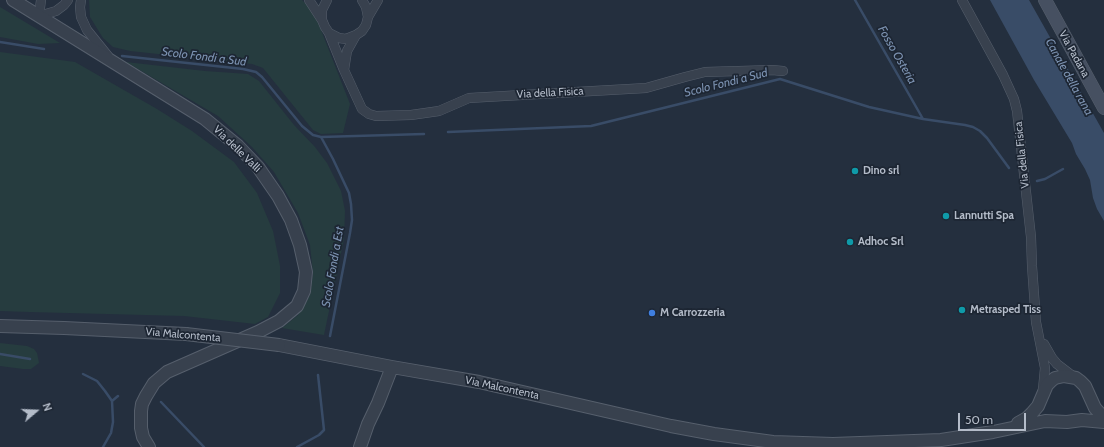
<!DOCTYPE html>
<style>
body{margin:0}
#map{position:relative;width:1104px;height:447px;overflow:hidden;background:#242f3e;font-family:Cabin,sans-serif}
canvas{display:block}
.north{position:absolute;left:16px;top:391px;width:40px;height:40px;-webkit-text-stroke:3px #1d2633;paint-order:stroke;rotate:71deg;font-size:11px;font-weight:700;line-height:16px;text-align:center;color:#b4bcc9}
.north::after{content:'';display:block;margin:auto;width:14px;height:18px;background:#b4bcc9;clip-path:polygon(50% 0,100% 100%,50% 72%,0 100%)}
.scale{position:absolute;left:958px;top:413px;width:68px;height:18px;box-sizing:border-box;border:2px solid #b4bcc9;border-top:0;padding-left:5px;font-size:12px;line-height:14px;white-space:nowrap;color:#b4bcc9;-webkit-text-stroke:3px #1d2633;paint-order:stroke}
</style>
<div id="map">
<canvas width="1104" height="447"></canvas>
<div class="north">N</div>
<div class="scale">50 m</div>
</div>
<script>
const c = document.querySelector('canvas').getContext('2d');
c.lineJoin = 'round';
function paint(path, color) {
  c.fillStyle = color;
  c.fill(path, 'evenodd');
}
function toPath(rows) {
  const path = new Path2D();
  for (const r of rows) {
    path.moveTo(r[0], r[1]);
    for (let i = 2; i < r.length; i += 2) path.lineTo(r[i], r[i + 1]);
  }
  return path;
}
function strokePath(path, color, width, dash) {
  c.strokeStyle = color;
  c.lineWidth = width;
  c.lineCap = dash ? 'butt' : 'round';
  c.setLineDash(dash || []);
  c.stroke(path);
}
function label(font, color, halo, rows, align = 'center') {
  c.font = font + ' Cabin,sans-serif';
  c.lineWidth = 3.5;
  c.setLineDash([]);
  c.textBaseline = 'middle';
  c.strokeStyle = halo;
  c.fillStyle = color;
  for (const [text, x, y, turn = 0] of rows) {
    c.save();
    c.translate(x, y);
    c.rotate((+turn || 0) * Math.PI / 180);
    c.textAlign = isNaN(turn) ? turn : align;
    if (halo) c.strokeText(text, 0, 0);
    c.fillText(text, 0, 0);
    c.restore();
  }
}
const green = toPath([
 [89,0,302,0,314,12,350,104,343,133,321,134,313,130,263,68,252,64,130,51,113,47,103,38,90,17],
 [0,7,60,43,38,44,0,37],
 [0,52,75,62,157,109,192,131,234,162,257,193,273,231,280,266,280,293,268,317,255,324,184,316,29,312,0,311],
 [126,62,205,71,248,74,259,81,294,125,315,147,327,163,341,191,345,211,344,239,324,335,282,328,298,315,310,295,313,274,310,245,298,213,274,172,252,147,218,116],
 [0,343,27,346,34,349,37,353,39,363,31,369,23,369,0,366]
]);
const water = toPath([
 [990,0,1029,0,1104,133,1104,221,1097,209,1093,198,1090,180,1085,169,1076,154,1072,143,1034,80]
]);
const stream = toPath([
 [855,0,923,119],
 [0,42,44,49],
 [122,56,243,69,256,72,262,77,302,126,313,135,321,137,424,134],
 [448,132,591,126,780,79,869,107,923,119,965,125,973,127,980,131,987,138,1009,168],
 [321,137,333,159,349,193,351,204,352,220,350,233,330,336],
 [1037,181,1045,179,1063,169],
 [0,354,30,359],
 [83,374,97,381,105,391,112,401,118,396],
 [161,402,204,447],
 [103,447,111,433,113,422,112,401],
 [297,447,319,435,324,430,318,375]
]);
const minor = toPath([
 [41,0,39,16,56,11,64,5,68,0],
 [81,0,80,7,81,17,87,30,108,56],
 [309,0,322,20,325,27,329,33,339,38,346,39,356,35,362,31,366,25,368,17,378,0],
 [362,0,366,7,368,17],
 [962,0,1003,75,1014,99,1017,111,1031,237,1032,266,1036,322,1045,368,1043,389],
 [322,20,322,10,327,0],
 [329,33,344,70,362,109,369,114,376,116,411,115,439,111,469,98,646,88,685,77,705,72,772,70,783,71],
 [344,70,347,51,356,35],
 [1044,344,1052,358,1057,364,1074,377]
]);
const tertiary = toPath([
 [13,0,205,119,238,146,258,167,278,196,291,220,300,245,306,272,304,291,297,306,279,321,258,332,167,372,154,383,146,396,142,404,141,411,141,428,143,437,149,447],
 [0,326,64,328,186,334],
 [279,345,392,367,479,382,671,426,714,434,773,442,833,444,941,440,993,432,1045,421,1067,422,1082,420,1104,422],
 [1018,423,1027,418,1032,413,1038,406,1047,385,1051,381,1055,378,1064,376,1076,378,1080,381,1085,386,1095,408,1104,418],
 [360,447,368,424,378,403,392,367]
]);
const secondary = toPath([
 [1045,0,1104,108]
]);
const tertiaryBridge = toPath([
 [186,334,279,345]
]);
const markers = [
 [855,171,4,"#0f9aa8"],
 [946,216,4,"#0f9aa8"],
 [850,242,4,"#0f9aa8"],
 [962,310,4,"#0f9aa8"],
 [652,313,4,"#3f7fe0"]
];
const streetNames = [
 ["Via Padana",1074,54,61],
 ["Via della Fisica",550,93,-3],
 ["Via delle Valli",237,149,44],
 ["Via della Fisica",1022,155,-96],
 ["Via Malcontenta",183,335,5],
 ["Via Malcontenta",502,388,12]
];
const poiNames = [
 ["Dino srl",863,171],
 ["Lannutti Spa",954,216],
 ["Adhoc Srl",858,242],
 ["Metrasped Tiss",970,310],
 ["M Carrozzeria",660,313]
];
const waterNames = [
 ["Fosso Osteria",897,55,60],
 ["Scolo Fondi a Sud",204,57,7],
 ["Canale della rana",1069,77,61],
 ["Scolo Fondi a Sud",726,83,-14],
 ["Scolo Fondi a Est",333,267,-80]
];
paint(green, '#263c3f');
paint(water, '#394c67');
strokePath(stream, '#394c67', 2.5);
strokePath(minor, '#565f6c', 10);
strokePath(tertiary, '#565f6c', 14);
strokePath(secondary, '#565f6c', 14);
strokePath(minor, '#38414e', 9);
strokePath(tertiary, '#38414e', 12);
strokePath(secondary, '#465061', 13);
strokePath(tertiaryBridge, '#565f6c', 14, []);
strokePath(tertiaryBridge, '#38414e', 12);
for (const [x, y, r, color] of markers) {
  const dot = new Path2D();
  dot.arc(x, y, r, 0, 2 * Math.PI);
  c.fillStyle = color;
  c.fill(dot);
  strokePath(dot, '#1d2633', 1.5);
}
label('11px', '#b4bcc9', '#1d2633', streetNames);
label('bold 11px', '#b4bcc9', '#1d2633', poiNames, 'left');
label('italic 12px', '#7c92b1', '#1d2633', waterNames);
</script>
